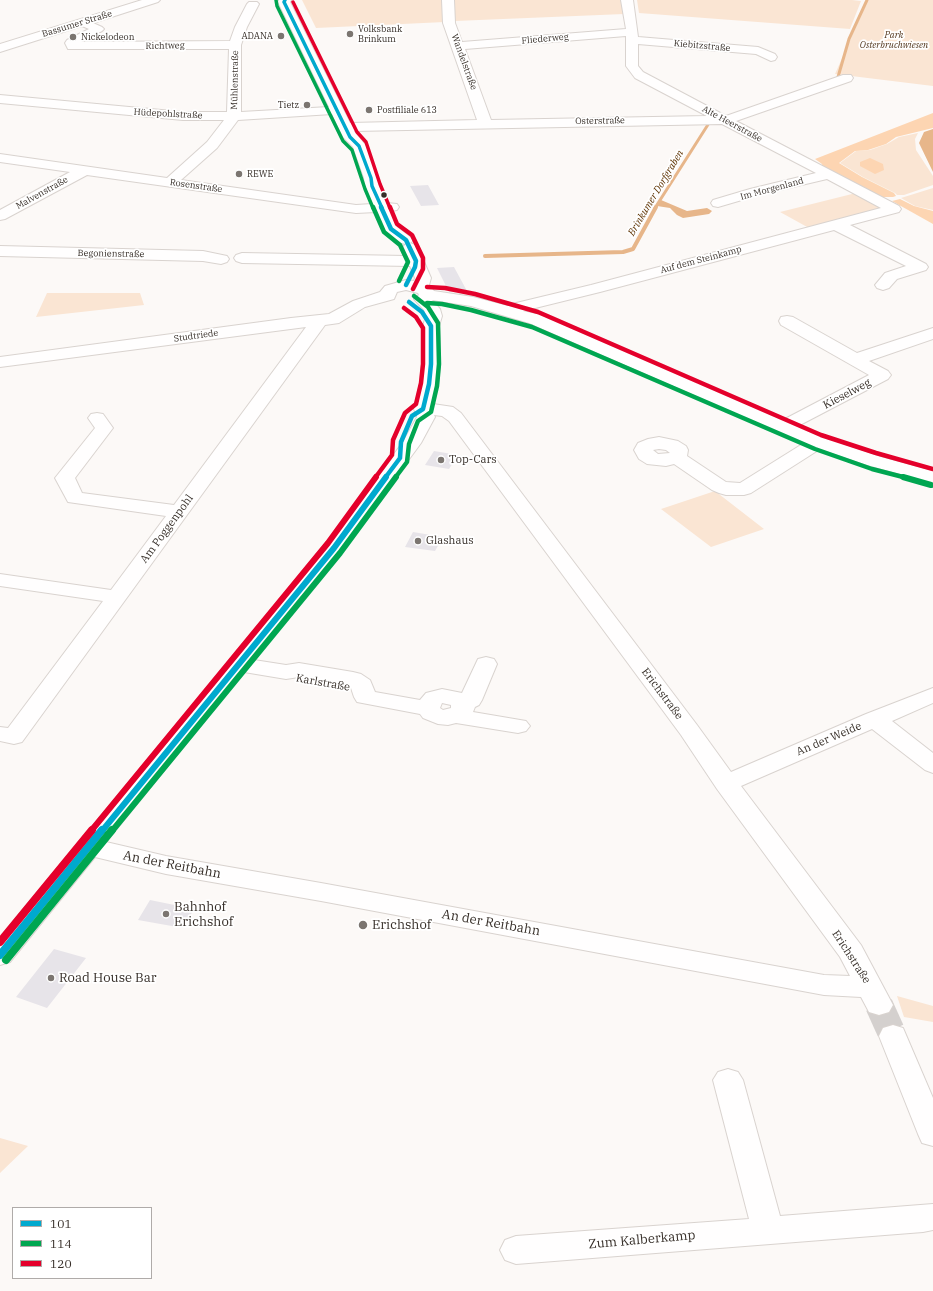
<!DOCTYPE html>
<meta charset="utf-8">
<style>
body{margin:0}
#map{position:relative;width:933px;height:1291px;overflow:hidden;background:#fcf9f7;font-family:"IBM Plex Serif",serif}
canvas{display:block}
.legend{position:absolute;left:12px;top:1207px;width:140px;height:72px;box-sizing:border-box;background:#fff;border:1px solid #afaba9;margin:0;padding:5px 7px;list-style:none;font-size:12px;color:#362e28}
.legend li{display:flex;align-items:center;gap:8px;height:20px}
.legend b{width:20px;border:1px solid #afaba9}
</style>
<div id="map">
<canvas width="933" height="1291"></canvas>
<ul class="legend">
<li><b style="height:5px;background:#00a9ce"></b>101</li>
<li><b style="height:5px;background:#00a651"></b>114</li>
<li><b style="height:5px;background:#e4002b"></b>120</li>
</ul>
</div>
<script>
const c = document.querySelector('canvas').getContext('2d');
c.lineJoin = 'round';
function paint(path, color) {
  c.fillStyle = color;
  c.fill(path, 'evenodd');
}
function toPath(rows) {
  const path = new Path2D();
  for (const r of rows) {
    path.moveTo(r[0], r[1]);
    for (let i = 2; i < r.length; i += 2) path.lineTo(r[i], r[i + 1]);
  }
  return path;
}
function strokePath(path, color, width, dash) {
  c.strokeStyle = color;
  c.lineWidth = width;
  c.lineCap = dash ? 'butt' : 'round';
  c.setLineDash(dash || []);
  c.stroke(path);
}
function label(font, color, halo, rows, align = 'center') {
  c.font = font + ' "IBM Plex Serif",serif';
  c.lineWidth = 3.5;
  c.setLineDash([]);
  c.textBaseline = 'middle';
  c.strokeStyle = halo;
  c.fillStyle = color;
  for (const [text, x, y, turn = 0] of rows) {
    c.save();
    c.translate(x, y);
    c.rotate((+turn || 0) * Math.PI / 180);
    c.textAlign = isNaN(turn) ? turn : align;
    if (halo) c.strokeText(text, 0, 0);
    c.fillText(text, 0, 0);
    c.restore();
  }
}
const green = toPath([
 [302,0,444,0,445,22,316,28],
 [454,0,623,0,624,14,455,21],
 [637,0,852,0,861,1,850,29,639,13],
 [868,0,933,0,933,86,835,74],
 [918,133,915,139,916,150,933,176,933,185,904,195,897,195,895,193,863,177,840,163,856,151,870,150,887,144,899,137],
 [933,188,933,210,915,206,901,198],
 [856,193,880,206,879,210,809,228,780,212],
 [47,293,140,293,144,305,36,317],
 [715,491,764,529,711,547,661,509],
 [897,996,933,1006,933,1022,904,1017],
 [0,1138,28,1146,0,1173]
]);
const forest = toPath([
 [933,113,933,128,896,137,886,144,868,150,855,151,839,163,862,177,894,193,896,196,893,197,880,197,823,168,822,164,815,159],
 [870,158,883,164,884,170,875,174,860,166,860,162],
 [900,199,914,206,933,211,933,224,892,201]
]);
const water = toPath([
 [933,129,933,172,919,143,924,132],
 [661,200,687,211,707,208,712,211,709,214,683,218,677,215,670,208,657,206]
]);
const streamFar1 = toPath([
 [838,77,849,39,867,0],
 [655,208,709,123]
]);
const stream = toPath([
 [485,256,623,252,633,249,656,207]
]);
const building = toPath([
 [428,185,439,205,421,206,410,186],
 [454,267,467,291,449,292,437,268],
 [434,451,458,455,449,469,425,465],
 [413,532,443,537,435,551,405,547],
 [150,900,194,909,183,928,138,920],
 [54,949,86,958,47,1008,16,997]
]);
const minorTunnel = toPath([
 [879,1005,893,1036]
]);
const minor = toPath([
 [142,0,160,0,158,2,93,23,102,27,104,29,102,31,81,42,230,41,235,27,247,4,249,2,257,2,259,4,247,27,241,45,241,112,329,107,278,2,279,0,291,0,290,2,350,123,477,120,443,23,442,0,454,0,455,23,462,42,626,29,621,0,633,0,638,37,758,47,775,54,777,57,775,60,771,61,756,54,638,44,638,66,643,72,726,116,843,75,851,75,853,78,851,81,736,121,899,206,901,209,899,212,850,225,926,264,928,267,926,270,897,279,889,288,883,290,877,288,875,285,885,273,906,266,834,230,600,292,523,311,541,315,573,328,783,420,869,375,781,325,779,321,781,317,787,316,793,317,857,353,933,328,933,339,869,361,888,371,891,375,888,379,798,426,825,438,881,457,933,471,933,483,867,465,820,449,751,493,744,495,726,495,719,493,712,490,674,464,666,466,647,464,639,459,634,450,638,443,648,439,659,437,678,441,686,446,688,450,687,456,726,482,740,483,804,443,529,323,471,306,432,300,440,309,442,316,439,326,440,364,438,384,433,404,453,407,461,413,697,725,731,772,866,714,933,688,933,703,892,721,933,753,933,773,925,770,872,729,741,786,861,945,893,1005,889,1012,879,1015,869,1012,861,997,824,995,321,901,166,874,95,857,10,962,0,965,0,937,327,544,403,442,417,417,414,409,420,384,422,364,423,326,426,316,424,310,414,299,419,295,418,293,406,290,397,292,394,299,365,307,339,323,325,325,22,742,14,744,0,741,0,727,8,728,103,601,0,586,0,574,111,590,166,516,68,502,55,478,95,428,88,418,91,414,97,413,103,414,113,428,75,478,82,493,174,505,306,327,0,367,0,357,291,318,329,314,353,301,380,292,385,286,406,280,414,281,415,278,410,266,242,263,236,261,234,258,236,255,242,253,406,256,402,248,406,244,401,243,386,232,376,212,356,213,87,175,5,219,0,220,0,210,70,172,0,162,0,154,167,178,207,142,224,120,183,120,0,103,0,95,183,112,227,112,229,49,68,49,65,43,67,40,89,29,82,26,0,52,0,44,142,0],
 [626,36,626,66,635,78,707,116,491,120,465,49,626,36],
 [332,114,343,137,353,147,364,178,365,186,372,204,356,205,181,180,217,148,238,120,332,114],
 [722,124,816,173,750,189,713,200,711,203,713,206,718,207,759,195,827,179,881,208,591,285,512,304,508,306,473,297,434,291,429,285,431,278,418,248,415,245,410,243,414,240,397,227,391,211,397,210,399,207,397,204,387,203,379,186,378,178,366,146,354,131,722,124],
 [434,415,442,416,449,421,681,735,717,789,840,957,850,976,824,975,321,883,166,856,106,842,244,672,286,679,299,677,346,685,351,688,354,697,357,702,420,714,423,718,438,724,448,725,456,723,518,733,526,731,530,726,526,721,473,712,475,707,479,705,482,700,497,664,494,659,486,657,478,659,462,693,442,689,426,693,420,700,375,692,370,680,361,674,353,672,299,663,286,665,254,660,341,552,421,443,435,417,434,415],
 [659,449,666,450,670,453,658,454,653,450,659,449],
 [442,703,451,705,451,708,443,710,440,708,442,703],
 [0,246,203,251,227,256,229,259,227,262,221,264,203,261,0,256,0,246],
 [893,1025,903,1028,933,1098,933,1146,922,1143,918,1134,879,1036,883,1028,893,1025],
 [728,1069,738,1072,743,1080,780,1216,933,1204,933,1230,923,1232,516,1264,505,1260,500,1250,505,1240,516,1236,749,1219,713,1080,718,1072,728,1069]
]);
const bus1Far3 = toPath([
 [285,0,284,2,350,137,359,146,371,178,372,186,382,208]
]);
const bus1Far2 = toPath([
 [381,207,391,229,406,240,416,261,415,267,406,285],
 [385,478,400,458,401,442,412,416,423,409,429,384,431,364,431,326,422,312,409,302]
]);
const bus1Far1 = toPath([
 [102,831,334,548,386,477]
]);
const bus1 = toPath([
 [0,955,102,830]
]);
const bus2Far3 = toPath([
 [276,0,277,6,343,141,352,150,365,189,373,208]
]);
const bus2Far2 = toPath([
 [373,207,384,232,400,245,408,262,399,281],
 [427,303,442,304,471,310,532,327,815,449,872,469,907,478],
 [395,478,407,462,409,444,418,421,431,412,437,386,439,364,438,323,428,307,414,296]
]);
const bus2Far1 = toPath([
 [903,477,931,485],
 [112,831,340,553,396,477]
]);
const bus2 = toPath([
 [6,960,112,830]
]);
const bus3Far3 = toPath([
 [293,2,357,132,366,142,380,184,390,208]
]);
const bus3Far2 = toPath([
 [390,207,397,224,412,235,423,258,423,269,413,289],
 [427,287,445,288,475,294,538,312,821,435,876,453,933,469],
 [375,478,392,455,393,440,405,413,416,404,421,383,423,364,423,328,416,317,404,308]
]);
const bus3Far1 = toPath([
 [91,831,328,543,376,477]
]);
const bus3 = toPath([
 [0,942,92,830]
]);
const markers = [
 [350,34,4,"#7b7570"],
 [281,36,4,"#7b7570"],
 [73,37,4,"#7b7570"],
 [307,105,4,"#7b7570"],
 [369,110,4,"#7b7570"],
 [239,174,4,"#7b7570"],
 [384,195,3.5,"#362e28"],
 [441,460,4,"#7b7570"],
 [418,541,4,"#7b7570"],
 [166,914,4,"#7b7570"],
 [363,925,5,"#7b7570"],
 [51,978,4,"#7b7570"]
];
const farStreetnames = [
 ["Bassumer Straße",77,24,-17],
 ["Fliederweg",545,39,-5],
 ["Richtweg",165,46,-1],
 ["Kiebitzstraße",702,46,5],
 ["Wandelstraße",464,62,70],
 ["Mühlenstraße",235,80,-89],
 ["Hüdepohlstraße",168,114,3],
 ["Osterstraße",600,121,-1],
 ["Alte Heerstraße",732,124,28],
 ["Rosenstraße",196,186,8],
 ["Im Morgenland",772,189,-15],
 ["Malvenstraße",42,193,-29],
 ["Begonienstraße",111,254,1],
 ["Auf dem Steinkamp",701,260,-15],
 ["Studtriede",196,336,-8]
];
const farPoinames = [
 ["Volksbank",358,29],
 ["Brinkum",358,39],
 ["ADANA",273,36,"right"],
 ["Nickelodeon",81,37],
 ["Tietz",299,105,"right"],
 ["Postfiliale 613",377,110],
 ["REWE",247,174]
];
const farParknames = [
 ["Park",894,35],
 ["Osterbruchwiesen",894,45]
];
const farWaternames = [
 ["Brinkumer Dorfgraben",656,193,-59]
];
const streetNames = [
 ["Kieselweg",847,394,-28],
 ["Am Poggenpohl",167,529,-54],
 ["Karlstraße",323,683,10],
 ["Erichstraße",662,694,53],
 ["An der Weide",829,739,-23],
 ["Erichstraße",851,957,57]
];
const poiNames = [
 ["Top-Cars",449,460],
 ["Glashaus",426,541]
];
const nearStreetnames = [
 ["An der Reitbahn",172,865,11],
 ["An der Reitbahn",491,923,10],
 ["Zum Kalberkamp",642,1240,-5]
];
const nearPoinames = [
 ["Bahnhof",174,907],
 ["Erichshof",174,922],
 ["Erichshof",372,925],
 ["Road House Bar",59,978]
];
paint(green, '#fae5d3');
paint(forest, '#fdd5b2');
paint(water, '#e7b68a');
strokePath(streamFar1, '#e7b68a', 3);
strokePath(stream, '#e7b68a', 4);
paint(building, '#e7e4e9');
strokePath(minorTunnel, '#d4d0ce', 28, [28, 14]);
strokePath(minor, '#d9d3cf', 2);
paint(minor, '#fffefe');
strokePath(bus1Far3, '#00a9ce', 3.5);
strokePath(bus1Far2, '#00a9ce', 4.5);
strokePath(bus1Far1, '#00a9ce', 6);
strokePath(bus1, '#00a9ce', 8);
strokePath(bus2Far3, '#00a651', 3.5);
strokePath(bus2Far2, '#00a651', 4.5);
strokePath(bus2Far1, '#00a651', 6);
strokePath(bus2, '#00a651', 8);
strokePath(bus3Far3, '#e4002b', 3.5);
strokePath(bus3Far2, '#e4002b', 4.5);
strokePath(bus3Far1, '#e4002b', 6);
strokePath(bus3, '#e4002b', 8);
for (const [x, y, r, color] of markers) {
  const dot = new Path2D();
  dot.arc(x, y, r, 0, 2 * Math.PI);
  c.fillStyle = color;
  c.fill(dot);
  strokePath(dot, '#fff', 1.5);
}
label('9px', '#362e28', '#fff', farStreetnames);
label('9px', '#362e28', '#fff', farPoinames, 'left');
label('italic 9px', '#51341a', '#fff', farParknames);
label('italic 10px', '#5e3200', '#fff', farWaternames);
label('11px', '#362e28', '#fff', streetNames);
label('11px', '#362e28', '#fff', poiNames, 'left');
label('13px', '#362e28', '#fff', nearStreetnames);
label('13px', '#362e28', '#fff', nearPoinames, 'left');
</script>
